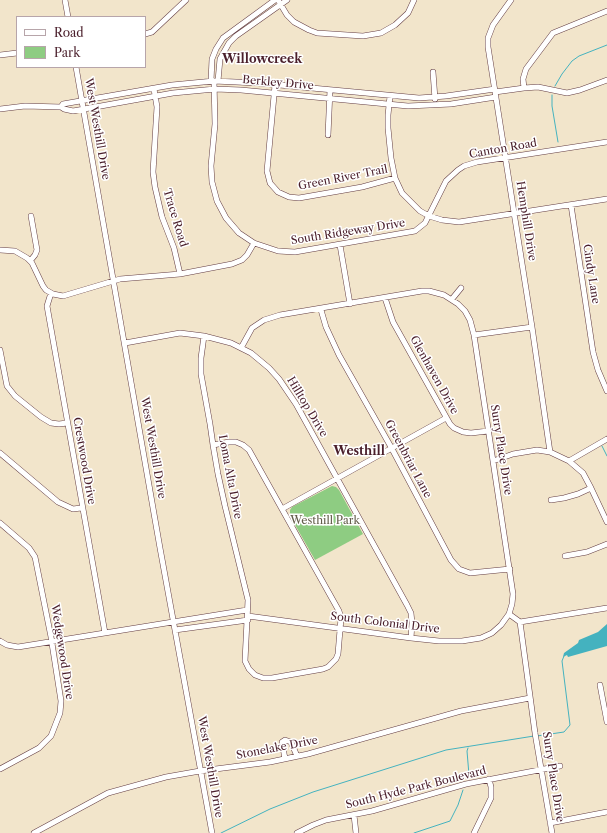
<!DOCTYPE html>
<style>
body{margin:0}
#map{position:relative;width:607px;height:833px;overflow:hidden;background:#f2e5cb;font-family:"Libre Caslon Text",serif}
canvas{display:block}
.legend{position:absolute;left:16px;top:16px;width:130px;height:52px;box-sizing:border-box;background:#fff;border:1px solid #b7a5aa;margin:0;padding:5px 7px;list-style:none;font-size:12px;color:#4a1f2b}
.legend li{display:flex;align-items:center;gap:8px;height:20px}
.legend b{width:20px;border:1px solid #b7a5aa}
</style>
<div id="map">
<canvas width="607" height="833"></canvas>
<ul class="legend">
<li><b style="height:5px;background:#fff"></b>Road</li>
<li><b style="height:11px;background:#8ecc82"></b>Park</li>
</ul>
</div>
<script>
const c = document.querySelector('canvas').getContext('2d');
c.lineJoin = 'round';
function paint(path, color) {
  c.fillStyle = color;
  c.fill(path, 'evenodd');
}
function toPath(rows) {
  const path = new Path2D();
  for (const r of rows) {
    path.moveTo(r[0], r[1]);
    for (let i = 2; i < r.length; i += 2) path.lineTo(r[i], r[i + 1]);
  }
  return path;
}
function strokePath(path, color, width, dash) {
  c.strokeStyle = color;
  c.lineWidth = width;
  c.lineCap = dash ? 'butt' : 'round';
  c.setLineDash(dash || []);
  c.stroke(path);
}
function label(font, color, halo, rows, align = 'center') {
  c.font = font + ' "Libre Caslon Text",serif';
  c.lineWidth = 3;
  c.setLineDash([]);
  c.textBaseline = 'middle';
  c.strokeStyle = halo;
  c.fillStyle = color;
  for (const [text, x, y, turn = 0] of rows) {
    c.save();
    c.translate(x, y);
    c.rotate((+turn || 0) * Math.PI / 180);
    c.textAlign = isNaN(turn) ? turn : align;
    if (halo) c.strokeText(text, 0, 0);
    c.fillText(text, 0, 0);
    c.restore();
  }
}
const green = toPath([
 [332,486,336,487,339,490,363,534,315,560,290,516,290,510,292,507]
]);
const water = toPath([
 [607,624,607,646,568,657,567,655,563,657,564,653,578,643,579,640,598,632]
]);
const stream = toPath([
 [555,86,562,74,572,61,579,56,607,45],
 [552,95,552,106,558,142],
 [602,446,607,456],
 [537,736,564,732,570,725,562,661,564,656],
 [468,748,467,751,469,775],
 [221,833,270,809,313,792,446,750,534,736],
 [414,833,450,821,458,805,463,790]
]);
const minor = toPath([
 [65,0,68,17],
 [278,0,287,15,294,22,309,30,317,33,363,36,381,33,395,25,408,13,414,0],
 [511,0,493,25,488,38,488,47,532,327,550,452],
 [145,34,152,32,186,0],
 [0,55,17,53],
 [76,67,160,548,212,833],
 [433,72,435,99],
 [211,81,212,59,216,49,223,38,275,0],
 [214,81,215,124,211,166,212,182,217,201,226,218,239,233,254,243,278,251,295,252,415,231,425,223,446,181,458,170,464,166,477,162,607,142],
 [218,81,220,59,229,43,236,36,287,0],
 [275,85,267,171,270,183,278,192,289,197,299,198,362,187,395,178],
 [524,88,523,79,526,69,553,33,607,11],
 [154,89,157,107,153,172,155,187,162,217,174,248,180,274],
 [495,92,524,88,538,87,567,93,580,90,607,80],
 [390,96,388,115,388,128,391,158,395,178,402,193,420,211,429,216,442,220,459,222,607,199],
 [61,107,63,104,172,85,214,81,258,83,419,98,446,96,495,89],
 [0,109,25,106,61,107,64,109,73,111,173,93,215,89,241,90,408,106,451,104,496,97],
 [328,135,330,90],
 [571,205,593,352,598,370,607,391],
 [340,245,350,304],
 [0,250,15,251,27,258,32,263,43,286,46,290,53,294,63,296,120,279,180,274,232,264,242,260,247,255,254,243],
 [30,261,35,255,37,250,31,216],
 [51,293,47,306,105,633],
 [385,298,393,322,450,424,454,428,463,432,471,433,488,431],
 [452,299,461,288],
 [321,310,326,327,339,355,391,447,451,560,459,569,470,573,510,569],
 [474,335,532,327],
 [204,336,201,358,201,374,210,424,213,445,218,474,225,506,248,600,245,661,249,669,255,675,263,678,272,678,323,669,328,667,336,659,338,654,341,618,339,611,249,450,243,445,236,442,229,442,213,445],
 [125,343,180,333,204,336,231,343,251,353,269,368,279,379,296,404,407,605,411,613,412,623,411,638],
 [241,348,252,328,264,320,280,315,422,291,429,291,444,295,458,304,465,311,470,320,474,335,513,594,512,604,509,614,501,625,492,633,481,638,462,641,439,641,411,638,248,616],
 [0,350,7,386,15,396,41,417,51,423,59,424,67,423],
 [0,453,58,502,73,509,81,508],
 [493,461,513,454,537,450,550,452,569,461,607,439],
 [569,461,583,473,591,488,607,522],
 [551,500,564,498,578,494,591,488],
 [282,509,446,418],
 [0,523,29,548,35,557,51,637,61,701,60,713,51,736,39,748,0,769],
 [565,556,587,552,607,544],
 [509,614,520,622,535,733,552,833],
 [520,622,607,608],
 [175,630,248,620],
 [0,641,7,645,18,647,247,610],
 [600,685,607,722],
 [285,759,282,742,285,740,291,742,297,756],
 [354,815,356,833],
 [550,823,607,812],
 [34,833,108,793,166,777,200,771,270,762,308,754,461,711,530,698],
 [297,833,313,825,326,820,372,811,466,784,560,766],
 [474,833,491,798,491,787,489,779]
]);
const streetNames = [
 ["Berkley Drive",278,83,5],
 ["West Westhill Drive",97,129,80],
 ["Canton Road",503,149,-10],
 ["Green River Trail",343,178,-11],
 ["Trace Road",175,218,73],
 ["Hemphill Drive",526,221,81],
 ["South Ridgeway Drive",348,232,-9],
 ["Cindy Lane",591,274,81],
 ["Glenhaven Drive",434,375,61],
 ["Hilltop Drive",307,407,59],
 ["West Westhill Drive",153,448,80],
 ["Surry Place Drive",501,450,81],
 ["Greenbriar Lane",408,459,62],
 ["Crestwood Drive",84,461,80],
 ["Loma Alta Drive",230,477,79],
 ["South Colonial Drive",385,623,7],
 ["Wedgewood Drive",62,652,81],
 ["Stonelake Drive",277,748,-11],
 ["West Westhill Drive",210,767,80],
 ["Surry Place Drive",553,777,81],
 ["South Hyde Park Boulevard",416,788,-14]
];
const parkNames = [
 ["Westhill Park",325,521]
];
const neighbourhoodNames = [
 ["Willowcreek",262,60],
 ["Westhill",359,452]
];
paint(green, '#8ecc82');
paint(water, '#44b2bf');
strokePath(stream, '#44b2bf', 1);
strokePath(minor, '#633d43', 6);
strokePath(minor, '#fff', 5);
label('11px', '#4a1f2b', '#fff', streetNames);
label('11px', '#625c49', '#fff', parkNames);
label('bold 12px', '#4a1f2b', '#fff', neighbourhoodNames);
</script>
